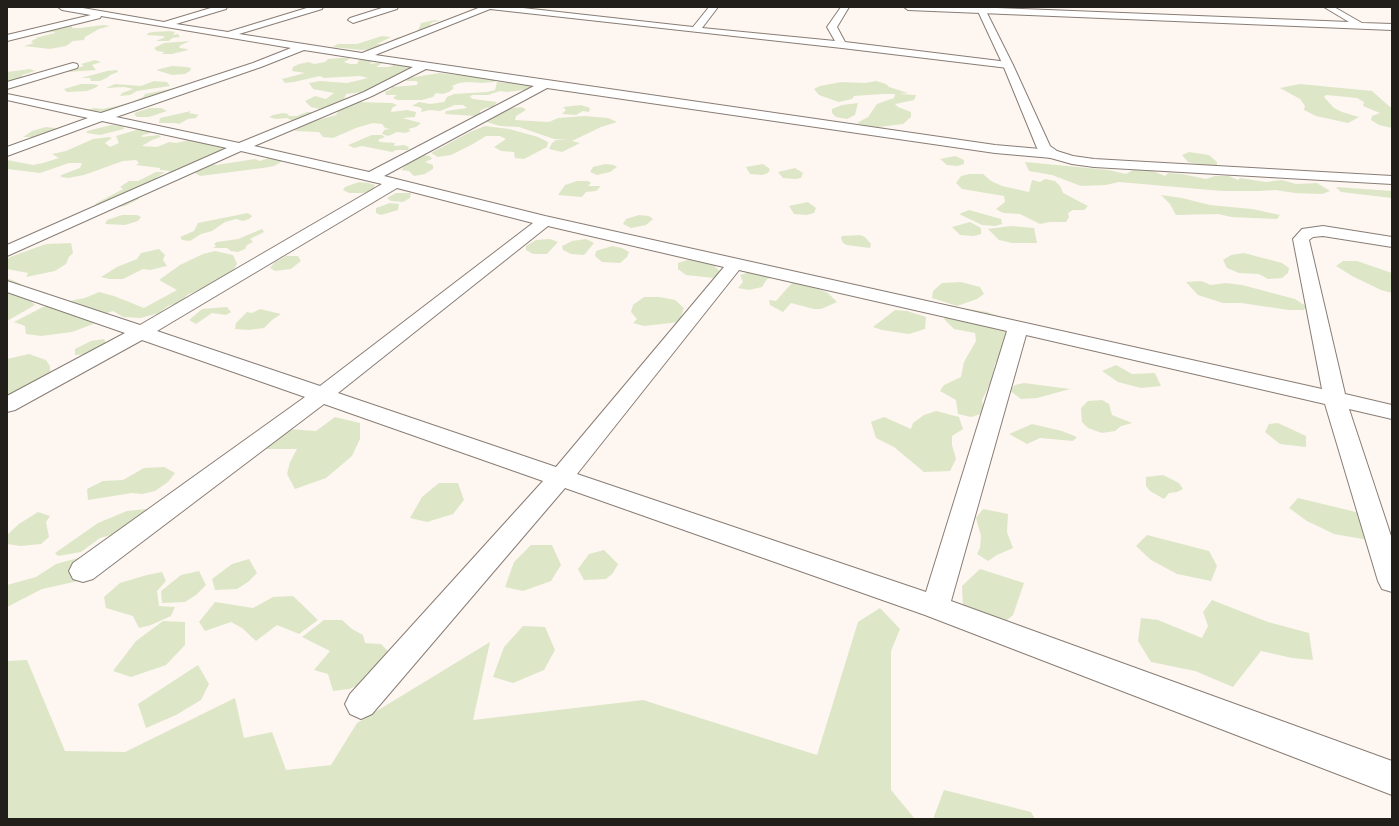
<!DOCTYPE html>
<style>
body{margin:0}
#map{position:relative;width:1399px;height:826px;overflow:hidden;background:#fef6f0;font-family:"Varela Round",sans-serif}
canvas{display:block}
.frame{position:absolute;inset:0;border:8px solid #221e1a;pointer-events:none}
</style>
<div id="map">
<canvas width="1399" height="826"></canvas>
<div class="frame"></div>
</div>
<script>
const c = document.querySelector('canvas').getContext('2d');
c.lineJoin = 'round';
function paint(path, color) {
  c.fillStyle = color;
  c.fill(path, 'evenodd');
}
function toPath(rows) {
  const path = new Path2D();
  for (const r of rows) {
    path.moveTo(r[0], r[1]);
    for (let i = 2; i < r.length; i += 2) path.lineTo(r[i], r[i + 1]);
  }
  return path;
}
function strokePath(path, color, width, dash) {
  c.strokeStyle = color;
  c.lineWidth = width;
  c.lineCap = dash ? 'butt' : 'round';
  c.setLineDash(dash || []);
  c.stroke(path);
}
const green = toPath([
 [435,20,440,21,433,22,430,24,431,25,436,26,446,20,453,22,380,49,361,50,332,47,338,44,357,44,382,36,391,37,377,44,384,44,398,37,408,36,418,31,421,23],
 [103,25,110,26,99,29,85,37,84,40,73,41,66,46,50,49,24,46,34,43,31,42,33,40,38,38,35,38,55,33,54,32,38,33,62,27,72,26,72,28,80,28],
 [169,31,175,32,173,35,178,34,180,37,172,38,169,41,156,41,165,37,163,36,147,35,148,33,153,32],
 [190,41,179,46,180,48,187,49,188,50,172,54,162,54,164,52,157,51,154,48,164,43],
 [341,58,351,58,344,62,350,64,357,64,359,60,369,60,372,62,369,64,384,62,376,67,389,67,396,64,411,67,396,79,379,84,379,88,371,91,346,94,343,102,320,109,311,107,305,101,315,96,326,99,334,93,313,89,309,83,320,81,347,83,368,78,360,76,324,78,320,76,294,82,285,83,282,79,305,73,292,71,293,67,299,64,309,62,314,64,325,62,328,59],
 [95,60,101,62,92,65,96,70,68,72,73,69,84,66,81,64],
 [172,66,186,67,191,68,190,71,185,74,172,75,156,70],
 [30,69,35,71,22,75,22,77,27,78,18,81,7,82,7,72],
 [117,70,118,72,110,75,108,77,100,81,91,81,90,78,81,78,107,71],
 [439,73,475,77,491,77,499,80,493,82,483,83,467,82,459,83,452,86,454,88,449,92,443,94,436,93,433,97,422,100,397,100,393,98,397,95,386,95,385,92,391,89,392,87,417,85,418,82,415,81,406,81,409,78],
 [513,80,523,82,521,85,530,86,531,89,507,92,500,91,488,95,472,95,470,97,473,99,497,102,493,107,485,108,480,111,480,114,475,116,445,114,446,111,467,108,463,105,455,105,440,111,430,110,421,112,422,109,419,107,412,106,419,102,430,104,444,102,447,97,454,94,487,92,495,90,497,82,507,83],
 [154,81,167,82,170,86,137,91,130,95,120,96,122,93,133,89,124,87,106,88,115,84,141,86],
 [876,81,886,84,889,87,908,93,900,94,916,95,914,100,895,104,898,107,911,112,911,117,903,124,871,128,857,123,868,117,877,104,894,98,895,94,883,94,854,96,852,99,839,102,819,95,814,89,820,86,841,82,865,83],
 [81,84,91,84,99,85,95,88,87,91,67,92,64,89],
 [1300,84,1372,91,1390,107,1392,107,1392,128,1379,125,1371,120,1372,116,1380,113,1363,106,1364,102,1357,98,1326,95,1324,97,1334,108,1342,112,1359,117,1348,123,1316,116,1304,110,1305,106,1300,99,1280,88],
 [180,87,171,92,104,112,97,111,86,113,82,111,95,108,102,109,117,106,135,101,143,97,145,94],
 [359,102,392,103,397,105,392,108,391,112,407,110,416,112,415,117,402,118,421,123,416,127,408,129,411,131,405,133,397,132,388,136,382,134,384,130,390,129,385,128,382,124,373,123,356,128,333,138,323,137,319,132,294,131,307,123,336,115,338,112,337,110],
 [858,103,855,115,847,119,836,117,832,113,832,109,842,105],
 [581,105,590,108,589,112,583,111,576,115,562,114,566,110,563,107],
 [522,107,526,110,516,116,515,120,549,122,558,118,585,116,608,118,617,122,601,127,572,141,580,143,562,152,549,149,552,143,556,140,568,140,554,139,519,127,500,126,483,121,497,113,513,108],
 [150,108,161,108,167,111,149,117,137,117,134,114,137,112],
 [191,111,189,113,199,115,196,117,197,118,188,119,179,124,175,123,159,123,160,118],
 [307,112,315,112,293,121,287,118,276,119,269,117,273,115,283,113,288,114,289,116,297,116],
 [111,125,123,126,124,129,100,135,87,133,87,131],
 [485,126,509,129,538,137,548,142,547,147,524,159,515,158,514,152,501,151,494,147,506,139,500,136,486,136,473,144,451,155,438,157,431,153,470,132],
 [46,127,63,129,36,137,23,137,32,131],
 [143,128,151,130,151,133,143,135,141,137,159,135,161,137,152,140,142,146,157,147,169,142,176,143,193,139,222,145,225,148,223,153,202,164,216,165,255,159,260,161,274,156,286,159,274,166,263,168,200,176,189,169,167,174,170,171,160,170,160,168,136,165,139,163,136,160,123,161,84,175,68,178,61,177,61,175,80,168,82,163,69,163,40,173,7,169,7,160,33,165,43,163,59,158,52,154,66,151,93,139,109,137,112,138,105,143,110,147,119,143,116,136],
 [372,135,382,135,385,137,378,140,380,142,395,143,394,146,404,145,409,147,408,150,396,150,392,152,362,146,354,148,348,145],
 [1189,152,1209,155,1217,162,1217,165,1203,165,1188,162,1182,155],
 [422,155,430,156,432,159,425,162,433,165,433,169,425,174,414,176,409,171,401,170,412,159],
 [955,156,964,160,964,164,958,166,947,165,940,159],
 [1025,162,1109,170,1126,174,1133,170,1153,171,1165,176,1168,173,1182,174,1206,179,1215,176,1229,176,1238,180,1240,178,1266,182,1282,180,1296,184,1317,183,1330,191,1322,194,1295,193,1275,190,1259,191,1222,191,1119,182,1106,185,1081,186,1052,175,1029,171],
 [605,164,614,165,617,167,610,172,597,175,590,172,593,167],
 [763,164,770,169,768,173,762,175,750,174,746,167],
 [795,168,803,173,801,178,795,179,783,178,778,172],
 [156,172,165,172,156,178,158,187,140,191,139,199,125,206,104,209,95,204,123,189,120,187,129,181,138,181],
 [969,174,983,174,991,181,1002,186,1029,192,1032,180,1040,182,1045,179,1055,181,1060,186,1063,193,1088,206,1084,210,1073,210,1068,213,1069,217,1066,222,1050,222,1040,224,1020,214,1003,213,996,209,1005,202,1004,196,962,189,956,183,961,176],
 [577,181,588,181,591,183,588,186,601,186,596,191,586,192,582,197,558,195,565,185],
 [359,182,368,183,375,185,373,190,363,193,349,193,343,190,345,187],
 [1336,187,1392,191,1392,198,1341,192],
 [396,193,411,193,410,198,403,202,391,201,387,198],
 [1161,195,1182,198,1210,205,1252,209,1280,215,1277,219,1231,217,1218,214,1176,215,1170,204],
 [808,202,816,208,814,213,807,215,794,214,789,206],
 [390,203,399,204,398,210,381,215,376,213,376,208],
 [969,210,1001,219,1002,224,995,226,982,225,959,214],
 [248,213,252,216,249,219,243,221,236,219,225,222,212,231,201,234,190,241,182,240,180,237,194,231,198,223],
 [122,215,137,215,141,217,138,221,125,225,105,224,107,220],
 [639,215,649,216,653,219,646,225,631,228,623,224,626,219],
 [970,222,981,228,981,234,974,236,960,235,952,227],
 [1011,226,1034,228,1037,243,1012,243,999,240,988,229],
 [262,229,264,232,250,239,253,242,247,245,245,249,238,252,231,251,227,248,213,248,216,246,214,244,217,242,238,239],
 [860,235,865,237,871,244,870,248,847,245,843,243,841,238,842,236],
 [550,239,558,242,547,254,533,254,526,250,526,246,536,240],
 [586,239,594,243,584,255,571,254,563,250,562,246,572,241],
 [71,243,73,253,69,257,66,264,55,271,26,277,28,273,7,269,7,259,10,257,46,244],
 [612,246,622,248,629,252,627,257,620,263,602,262,595,256,596,251],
 [159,249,165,255,163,260,167,266,150,270,143,269,123,279,109,279,101,277,117,267,137,259,141,253],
 [215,251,233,255,237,264,232,272,213,284,187,295,182,302,168,306,159,313,141,318,123,317,113,311,101,315,69,301,85,298,99,292,114,296,144,308,177,290,159,280,180,265,203,254],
 [1244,253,1282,263,1289,268,1288,273,1282,278,1268,279,1259,274,1239,273,1227,268,1223,260,1231,255],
 [286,256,298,256,301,261,291,269,275,271,270,268,275,262],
 [694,258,712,264,721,272,714,278,686,275,678,269,678,263],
 [1343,261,1357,261,1392,273,1392,293,1381,290,1352,276,1336,266],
 [750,272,775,277,767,279,762,287,749,290,738,288,743,282,740,275],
 [7,278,21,284,19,290,35,305,7,321],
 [1201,281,1211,285,1226,283,1242,285,1295,299,1306,306,1304,310,1289,310,1241,303,1223,303,1198,295,1186,282],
 [795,282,814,287,828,293,837,302,821,309,814,309,791,303,783,312,770,305,769,300,776,301,791,284],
 [961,282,980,287,984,294,977,299,957,306,932,298,933,291,942,283],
 [644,297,659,297,675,300,684,308,679,322,644,326,633,323,637,319,631,312,633,305],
 [54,304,96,323,72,332,41,336,26,334,25,326,14,322,43,307],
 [227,307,231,312,226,315,212,313,196,324,189,320,202,309],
 [962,308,987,312,1006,319,1007,330,1004,346,995,364,991,382,982,400,984,413,971,417,958,414,956,400,940,391,944,385,961,377,964,362,976,341,975,333,954,329,944,319,950,310],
 [260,309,281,314,272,320,264,328,249,330,235,329,236,323,247,312,252,313],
 [895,310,907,311,926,317,925,329,909,334,882,330,873,327],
 [104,339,107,346,91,354,75,355,75,349,91,341],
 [29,354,46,360,50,366,50,372,43,379,12,395,7,396,7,359],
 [1116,365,1132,374,1155,373,1161,386,1141,388,1118,382,1102,371],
 [1024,383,1070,389,1037,398,1021,399,1009,390,1015,385],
 [1102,400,1109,404,1112,415,1132,423,1121,426,1115,431,1102,433,1088,428,1082,422,1081,408,1088,401],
 [936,411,959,417,963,429,952,436,952,445,956,459,950,471,924,472,894,447,876,438,871,422,884,417,911,429,913,423,924,415],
 [335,417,360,423,360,439,352,456,326,478,295,489,287,474,290,462,297,449,257,449,289,429,316,431],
 [1278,423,1306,436,1306,447,1280,444,1265,432,1269,424],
 [1032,424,1062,431,1077,437,1073,441,1040,438,1027,444,1009,434],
 [164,467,175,473,168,482,155,491,142,494,132,493,88,500,87,489,103,481,123,480,144,468],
 [1163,475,1179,483,1183,489,1177,492,1169,493,1164,499,1150,491,1146,486,1146,477],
 [439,483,458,483,464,500,453,514,427,522,410,518,422,497],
 [1298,498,1360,513,1368,540,1334,534,1307,521,1289,508],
 [146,509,147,519,115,534,100,538,81,552,58,556,55,553,98,523,127,511],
 [983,509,1008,514,1007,532,1013,548,997,555,988,561,977,554,980,548,981,536,976,518],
 [38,512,50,516,46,522,49,537,41,544,21,546,7,544,7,535,19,524],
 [1147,535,1209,551,1217,566,1211,581,1177,574,1151,560,1136,546],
 [531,545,552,545,561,565,551,581,523,591,505,587,514,562],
 [604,550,618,564,613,573,606,579,584,580,578,569,589,554],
 [93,554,92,578,42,589,7,607,7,585,36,577,56,564],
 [249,559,257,573,248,582,237,589,215,590,212,579,232,564],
 [980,569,1024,583,1013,615,1006,621,977,615,963,607,962,586],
 [199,571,206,585,196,595,185,602,162,603,161,591,181,575],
 [162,572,166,581,157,591,159,606,175,607,171,616,151,625,139,628,133,616,106,608,104,597,120,583,147,575],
 [293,596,318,620,299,634,277,625,256,641,242,628,231,622,205,631,199,622,215,602,253,608,273,597],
 [1212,600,1268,622,1309,633,1313,660,1292,658,1261,651,1233,687,1195,671,1151,662,1138,641,1141,618,1158,620,1202,638,1208,626,1203,612],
 [880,608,900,629,891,651,891,790,915,819,7,819,7,661,27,660,65,751,125,752,235,698,244,738,272,732,286,770,331,765,357,723,490,642,473,720,643,700,817,755,858,622],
 [324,620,342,620,352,629,363,635,365,643,381,644,390,653,386,662,367,673,359,685,349,689,333,691,328,674,314,670,330,651,302,637],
 [163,621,185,622,185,645,166,665,131,677,113,671,136,641],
 [523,626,545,627,555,650,544,670,513,683,493,677,504,647],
 [198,665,209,684,201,700,176,715,146,728,138,704],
 [944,790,1031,812,1035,819,933,819]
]);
const street = toPath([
 [58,7,77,7,164,22,214,7,227,7,226,9,176,24,228,32,310,7,323,7,322,9,239,34,362,53,481,7,514,7,693,27,709,7,718,7,702,28,835,41,827,27,841,7,849,7,837,27,845,42,1008,62,1013,65,1008,68,842,48,490,9,375,55,995,145,1052,150,1057,151,1059,154,1057,157,1052,158,995,153,547,88,384,176,545,216,1322,389,1293,239,1302,229,1323,226,1392,237,1392,247,1323,236,1313,237,1309,240,1345,394,1392,405,1392,419,1349,409,1392,539,1392,592,1382,589,1378,581,1325,404,1026,335,951,601,1392,761,1392,795,925,615,565,488,372,714,361,719,350,714,345,704,350,694,543,481,324,404,93,579,83,582,73,579,69,571,73,563,305,397,142,340,15,410,7,412,7,396,125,333,7,292,7,281,140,325,382,184,241,151,7,256,7,245,227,148,102,121,7,156,7,147,88,118,7,100,7,94,101,113,253,63,291,48,101,16,100,18,7,41,7,35,91,15,62,10,58,7],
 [304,50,413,67,364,92,239,143,116,117,261,67,304,50],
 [426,69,534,86,369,172,254,146,372,96,426,69],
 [397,188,533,223,320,386,157,331,397,188],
 [548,226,724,267,556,467,338,393,548,226],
 [739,270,1007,331,926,592,577,474,739,270],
 [385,7,398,7,397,9,356,22,353,23,348,20,350,18,385,7],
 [904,7,972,7,1349,22,1324,7,1334,7,1362,23,1392,24,1392,30,908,10,904,7],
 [73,63,77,64,78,66,77,68,7,89,7,82,73,63]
]);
const secondary = toPath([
 [976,7,984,7,1013,65,1050,146,1057,151,1073,156,1094,159,1392,176,1392,184,1094,167,1072,164,1047,157,1037,148,1003,65,976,7]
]);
paint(green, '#dde7c8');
strokePath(street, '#897d75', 2);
strokePath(secondary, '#897d75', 2);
paint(street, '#fff');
paint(secondary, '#fff');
</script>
